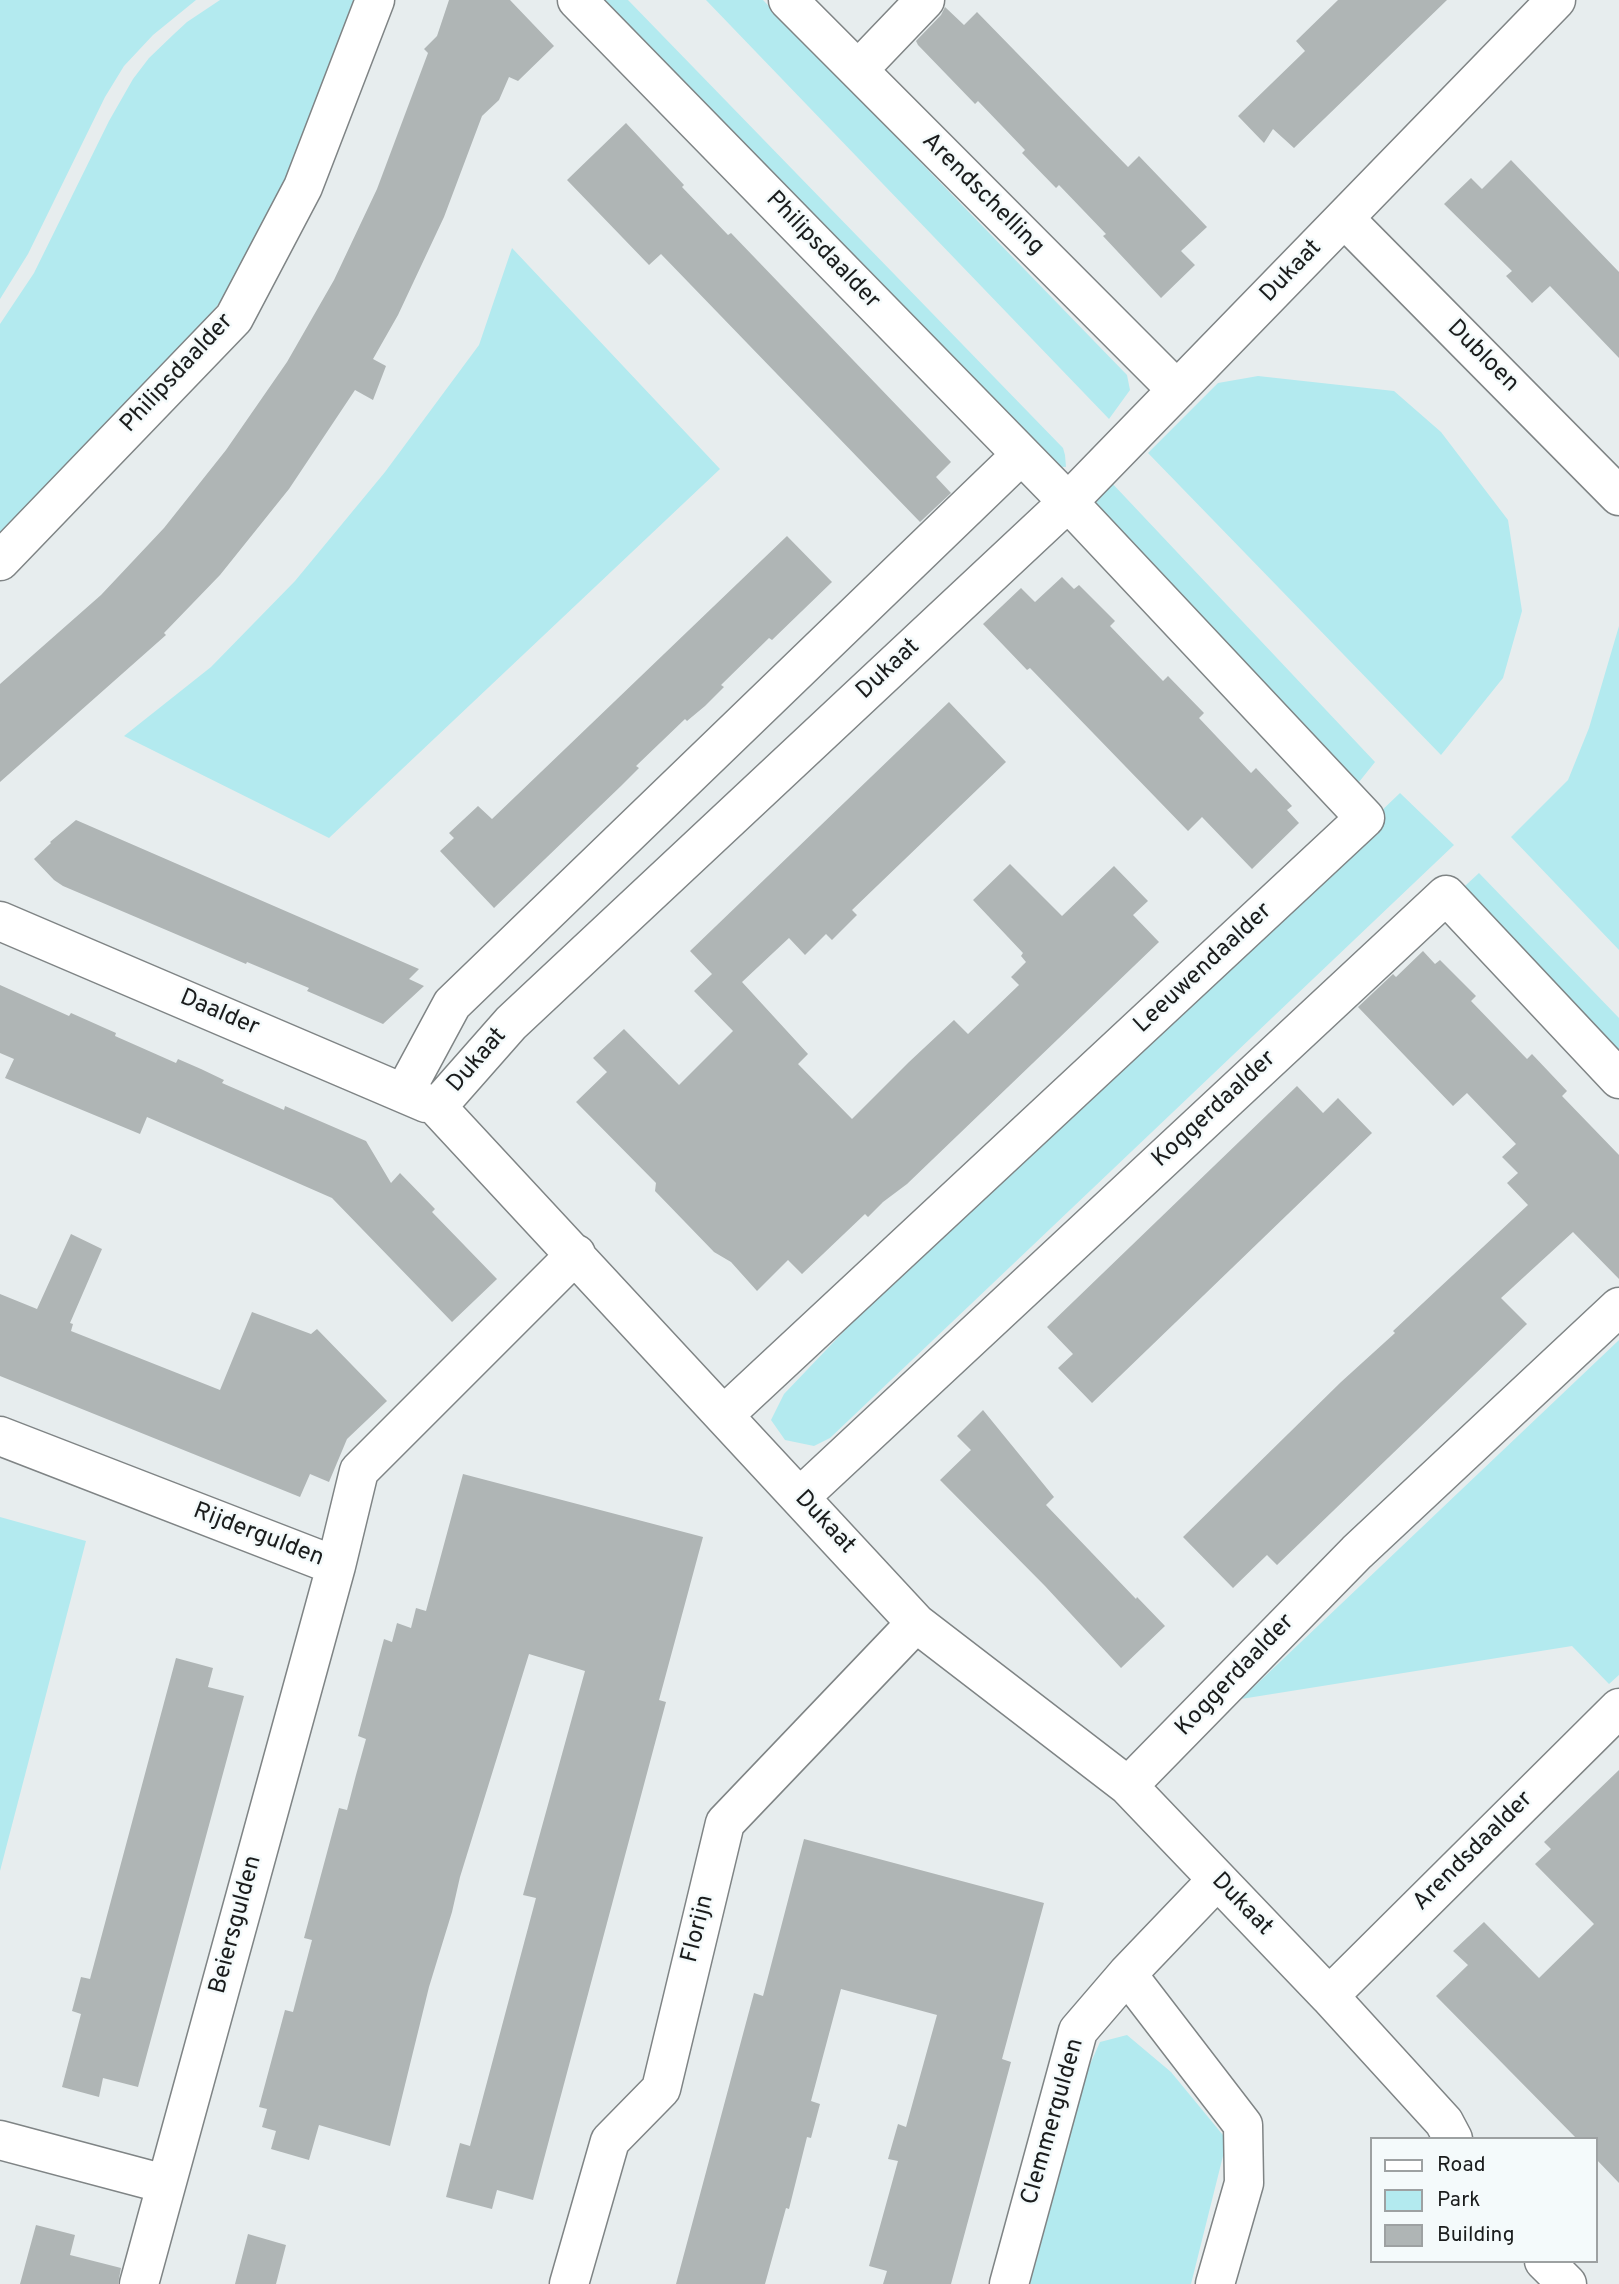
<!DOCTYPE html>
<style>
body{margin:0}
#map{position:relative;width:1619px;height:2284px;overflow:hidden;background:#e7edee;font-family:Overpass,sans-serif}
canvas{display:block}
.legend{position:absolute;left:1370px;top:2137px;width:228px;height:126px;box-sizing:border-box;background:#f4fafb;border:2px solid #9da1a2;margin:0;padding:9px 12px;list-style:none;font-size:21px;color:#1a1c1c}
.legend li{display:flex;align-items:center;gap:14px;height:35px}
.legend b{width:35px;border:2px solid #9da1a2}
</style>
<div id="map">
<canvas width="1619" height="2284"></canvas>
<ul class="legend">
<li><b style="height:9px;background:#fff"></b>Road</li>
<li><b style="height:19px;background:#b3eaef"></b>Park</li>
<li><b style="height:19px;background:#afb5b5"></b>Building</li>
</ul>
</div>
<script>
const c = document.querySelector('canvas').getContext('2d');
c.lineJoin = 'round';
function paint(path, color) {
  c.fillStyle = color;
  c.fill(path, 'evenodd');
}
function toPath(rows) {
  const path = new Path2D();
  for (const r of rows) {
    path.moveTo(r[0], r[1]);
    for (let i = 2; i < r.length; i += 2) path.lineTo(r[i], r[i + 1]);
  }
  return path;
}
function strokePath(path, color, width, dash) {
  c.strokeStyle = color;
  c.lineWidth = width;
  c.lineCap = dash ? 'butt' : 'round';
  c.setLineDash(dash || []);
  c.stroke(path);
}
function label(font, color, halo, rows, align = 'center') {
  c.font = font + ' Overpass,sans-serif';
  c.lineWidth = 5;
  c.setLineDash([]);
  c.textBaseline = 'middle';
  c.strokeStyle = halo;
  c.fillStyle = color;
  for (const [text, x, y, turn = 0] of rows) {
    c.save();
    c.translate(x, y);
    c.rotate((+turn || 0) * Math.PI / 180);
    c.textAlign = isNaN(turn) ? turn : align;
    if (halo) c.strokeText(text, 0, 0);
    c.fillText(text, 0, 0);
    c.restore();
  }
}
const green = toPath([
 [0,0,196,0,153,35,124,66,105,97,28,254,0,299],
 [220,0,359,0,325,100,265,227,220,302,124,422,0,542,0,324,34,273,109,121,133,79,149,58,174,34,187,22],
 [594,0,628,0,1063,448,1065,455,1066,467,1047,466],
 [706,0,763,0,1127,375,1130,390,1109,419],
 [512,248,720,469,329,838,124,736,211,667,295,581,385,472,479,345],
 [1258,376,1394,391,1441,432,1508,520,1522,611,1503,678,1441,755,1148,453,1218,383],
 [1110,481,1375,762,1355,787,1091,511],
 [1619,626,1619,950,1511,837,1568,780,1589,728],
 [1400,793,1454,845,830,1438,814,1446,785,1440,771,1420,784,1394,912,1260],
 [1479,873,1619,1018,1619,1069,1453,897],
 [1619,1340,1619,1675,1609,1684,1572,1646,1241,1699],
 [0,1517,86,1541,0,1871],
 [1127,2035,1171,2072,1227,2140,1191,2284,1030,2284,1087,2071,1100,2042]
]);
const building = toPath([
 [449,0,510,0,554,46,518,81,509,77,499,100,482,116,444,217,398,315,373,359,386,366,373,400,355,390,289,489,220,575,164,633,166,635,0,782,0,684,101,595,164,528,226,450,287,362,334,280,377,189,428,53,424,49,437,36],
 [1338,0,1447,0,1294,148,1273,129,1264,143,1238,116,1305,51,1296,41],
 [945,7,964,25,977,12,1128,167,1139,156,1207,227,1181,251,1195,265,1161,298,1103,236,1106,234,1059,185,1056,188,1022,153,1025,150,978,101,975,104,918,45,916,41,941,15],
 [626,123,684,185,682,187,728,235,731,233,951,462,936,477,951,493,920,522,661,254,649,265,567,180],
 [1511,160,1619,272,1619,358,1550,286,1532,303,1506,276,1512,271,1444,204,1471,178,1482,189],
 [787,536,832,582,772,640,769,638,721,685,724,687,705,706,687,721,685,719,636,766,639,768,621,786,494,908,440,851,454,838,449,833,478,806,492,819],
 [1062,577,1074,589,1079,585,1115,621,1110,626,1163,681,1168,676,1204,713,1199,718,1251,773,1256,768,1292,806,1287,810,1299,823,1252,869,1202,817,1188,831,1030,668,1027,670,983,624,1021,588,1035,602],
 [949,702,1006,762,852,910,857,915,832,940,826,934,805,955,789,938,742,982,808,1054,798,1064,852,1119,909,1062,954,1020,968,1034,1019,985,1011,977,1026,962,1021,956,1023,953,973,900,1010,864,1062,916,1114,866,1148,901,1133,915,1159,942,907,1184,883,1202,868,1217,865,1214,802,1274,788,1260,757,1291,731,1262,714,1252,655,1191,656,1183,576,1102,607,1072,593,1058,624,1029,679,1085,733,1031,694,991,712,974,690,951],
 [76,820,419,969,409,979,424,986,383,1024,307,991,309,988,247,962,246,964,63,886,54,880,34,859,51,843,50,842],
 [1423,951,1435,964,1440,960,1476,996,1471,1001,1527,1059,1532,1054,1567,1091,1562,1096,1619,1155,1619,1279,1573,1232,1501,1298,1527,1324,1277,1565,1267,1555,1233,1588,1183,1537,1341,1382,1395,1333,1393,1331,1528,1205,1507,1183,1518,1173,1502,1157,1516,1144,1467,1093,1453,1106,1358,1007,1393,974,1396,977],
 [0,985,69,1016,71,1013,116,1033,115,1036,176,1063,178,1059,201,1069,224,1080,222,1083,284,1110,285,1106,366,1141,391,1183,400,1173,435,1209,432,1212,497,1279,452,1322,332,1198,147,1117,140,1134,5,1078,14,1059,0,1053],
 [1297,1086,1323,1113,1338,1098,1372,1133,1092,1403,1058,1368,1073,1354,1047,1327],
 [71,1234,102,1249,70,1323,73,1324,71,1331,220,1390,252,1312,311,1334,317,1329,387,1401,347,1439,329,1482,310,1474,300,1497,0,1376,0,1294,37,1309],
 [983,1410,1054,1497,1046,1505,1136,1599,1137,1597,1165,1626,1121,1668,1045,1586,940,1480,971,1450,957,1436],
 [463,1474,703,1537,659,1700,666,1702,533,2200,497,2190,492,2209,446,2197,460,2143,470,2146,536,1898,523,1895,585,1671,529,1654,460,1877,452,1912,429,1987,390,2146,319,2125,309,2160,271,2149,276,2131,262,2127,267,2109,259,2107,285,2010,293,2012,312,1940,304,1938,339,1808,347,1810,356,1775,366,1739,358,1736,384,1639,392,1642,397,1623,411,1628,416,1608,426,1611],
 [176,1658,213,1668,208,1687,244,1696,138,2087,103,2078,99,2097,62,2087,81,2014,72,2011,81,1977,90,1979],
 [1619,1770,1619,2183,1596,2159,1596,2139,1577,2139,1436,1996,1468,1965,1453,1951,1484,1922,1539,1978,1594,1924,1535,1864,1551,1849,1544,1842],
 [804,1839,1044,1903,1002,2059,1011,2062,951,2284,883,2284,887,2271,869,2266,898,2161,888,2159,898,2124,906,2127,937,2015,841,1989,811,2101,820,2104,811,2138,807,2137,789,2209,786,2208,765,2284,676,2284,754,1993,763,1996],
 [36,2225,75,2235,70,2255,121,2268,118,2284,20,2284],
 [248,2234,286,2245,276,2284,235,2284]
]);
const minor = toPath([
 [577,0,1068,502,1365,818,724,1415],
 [788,0,1177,390],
 [858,70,925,0],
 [1344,218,1619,496],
 [0,561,234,318,303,187,375,0],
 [0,921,426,1103],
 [404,1093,452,1004,1021,455],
 [0,1436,336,1566,359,1471,576,1254],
 [800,1497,1446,895,1619,1079],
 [1128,1786,1357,1552,1619,1307],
 [1127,1974,1243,2125,1244,2183,1215,2284],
 [1329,1996,1619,1708],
 [1453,2139,1444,2122,1329,1996,1128,1786,916,1623,437,1107,511,1023,1068,502,1556,0],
 [0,2140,165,2184],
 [1544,2261,1567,2284],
 [139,2284,336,1566],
 [569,2284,610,2141,661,2089,725,1823,916,1623],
 [1009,2284,1078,2031,1127,1974,1217,1880]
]);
const streetNames = [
 ["Arendschelling",982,195,45],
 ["Philipsdaalder",822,251,46],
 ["Dukaat",1292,272,-46],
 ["Dubloen",1482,357,45],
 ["Philipsdaalder",178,374,-47],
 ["Dukaat",889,670,-43],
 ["Leeuwendaalder",1204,969,-43],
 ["Daalder",219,1014,23],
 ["Dukaat",478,1061,-49],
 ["Koggerdaalder",1215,1110,-43],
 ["Dukaat",824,1523,47],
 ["Rijdergulden",258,1536,21],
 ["Koggerdaalder",1236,1676,-46],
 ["Arendsdaalder",1474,1852,-45],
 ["Dukaat",1241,1905,46],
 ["Beiersgulden",237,1925,-75],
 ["Florijn",699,1929,-76],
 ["Clemmergulden",1054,2122,-74]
];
paint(green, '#b3eaef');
paint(building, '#afb5b5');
strokePath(minor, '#7f8485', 41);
strokePath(minor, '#fff', 38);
label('24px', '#1a1c1c', '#f4fafb', streetNames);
</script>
